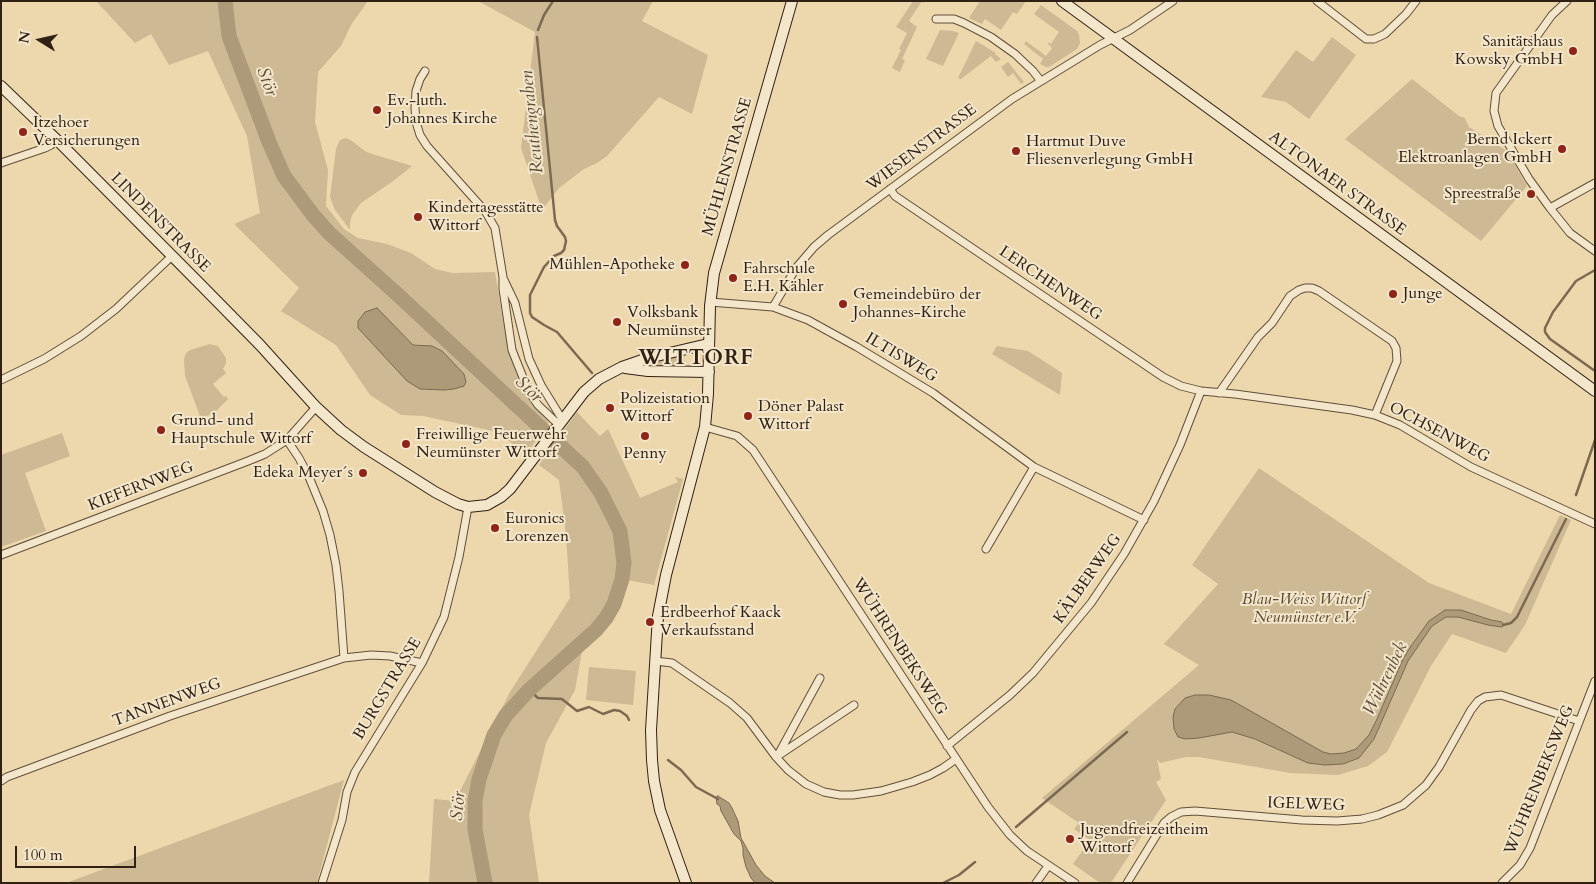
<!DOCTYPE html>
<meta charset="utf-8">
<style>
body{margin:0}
#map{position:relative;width:1596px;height:884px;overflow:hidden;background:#edd8ad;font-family:Cardo,serif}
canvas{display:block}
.frame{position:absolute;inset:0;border:2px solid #312114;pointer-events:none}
.north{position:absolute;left:15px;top:15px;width:50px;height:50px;-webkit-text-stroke:4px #f3e6ca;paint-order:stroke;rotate:280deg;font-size:14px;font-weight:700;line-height:20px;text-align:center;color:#312114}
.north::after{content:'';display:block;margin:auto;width:18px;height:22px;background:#312114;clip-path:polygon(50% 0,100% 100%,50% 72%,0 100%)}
.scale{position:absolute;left:15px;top:846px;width:121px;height:22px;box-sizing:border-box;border:2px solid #312114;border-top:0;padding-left:6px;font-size:15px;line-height:18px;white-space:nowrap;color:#312114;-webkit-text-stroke:4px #f3e6ca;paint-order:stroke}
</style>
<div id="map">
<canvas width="1596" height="884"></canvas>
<div class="frame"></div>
<div class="north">N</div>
<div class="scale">100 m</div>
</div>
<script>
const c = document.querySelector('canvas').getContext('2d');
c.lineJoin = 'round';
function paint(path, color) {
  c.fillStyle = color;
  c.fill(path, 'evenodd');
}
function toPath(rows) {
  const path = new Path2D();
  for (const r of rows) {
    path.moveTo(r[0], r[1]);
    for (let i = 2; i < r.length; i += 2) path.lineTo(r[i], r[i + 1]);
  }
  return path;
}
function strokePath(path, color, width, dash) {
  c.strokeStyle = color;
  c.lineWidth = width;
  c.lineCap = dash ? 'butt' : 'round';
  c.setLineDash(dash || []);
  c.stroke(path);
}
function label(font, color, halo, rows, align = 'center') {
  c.font = font + ' Cardo,serif';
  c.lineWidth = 4;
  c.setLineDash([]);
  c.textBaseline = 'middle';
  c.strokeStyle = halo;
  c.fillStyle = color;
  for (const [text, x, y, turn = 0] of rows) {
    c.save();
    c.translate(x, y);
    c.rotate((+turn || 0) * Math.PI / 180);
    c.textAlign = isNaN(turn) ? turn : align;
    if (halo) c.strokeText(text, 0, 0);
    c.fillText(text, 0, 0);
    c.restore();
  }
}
const green = toPath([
 [96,1,368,1,351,25,341,46,318,72,315,122,328,170,326,206,344,229,358,238,387,244,411,253,435,269,453,273,495,272,508,349,521,384,532,403,549,422,526,455,498,432,423,416,401,415,370,395,336,345,281,311,299,288,234,224,260,213,247,136,208,51,169,65,151,34,135,43],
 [478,1,653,1,642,21,708,55,692,114,659,97,607,156,597,163,584,169,559,188,542,210,521,148,535,32],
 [913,1,922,1,909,21,917,27,902,59,905,60,900,72,892,68,901,50,899,49,907,33,896,27],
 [980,1,1026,1,1017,14,1013,12,1001,30,985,19,982,24,969,18],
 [1041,5,1077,31,1079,35,1080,43,1077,49,1049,67,1046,67,1040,64,1043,59,1024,44,1026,41,1046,56,1052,48,1048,44,1049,42,1051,44,1059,32,1034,14],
 [940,30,953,31,959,33,943,66,926,59],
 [1332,37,1356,55,1309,119,1286,102,1261,97,1296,50,1313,62],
 [976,41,996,53,995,54,1001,59,996,62,991,56,961,79,958,78],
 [1008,62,1024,82,1021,84,1013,73,1008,77,1001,67],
 [1412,79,1459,116,1465,118,1469,127,1507,151,1527,186,1481,241,1345,139],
 [346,138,352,141,366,152,412,166,392,182,361,203,352,215,350,223,350,230,335,210,330,197,336,149,340,140],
 [210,344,218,346,226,358,226,363,223,369,226,373,213,384,224,397,226,396,228,399,215,412,201,419,185,376,184,359,186,353,190,350],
 [997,346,1028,351,1062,373,1060,395,992,354],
 [684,354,685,367,653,366,651,364,651,361],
 [577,412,600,436,608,429,640,498,678,482,675,477,683,479,654,585,622,579,614,604,606,618,584,640,575,690,546,743,529,815,539,883,429,883,434,799,455,801,510,692,570,598,566,535,559,480,539,465],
 [62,433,70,456,25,473,46,531,1,547,1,455],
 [1259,468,1429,583,1511,614,1560,515,1571,520,1525,625,1506,653,1452,634,1431,666,1387,752,1368,766,1338,775,1290,773,1199,757,1186,757,1160,763,1157,759,1161,779,1156,782,1166,800,1112,881,1109,883,1100,883,1073,864,1090,840,1074,829,1079,823,1042,798,1199,665,1164,644,1218,584,1192,565],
 [589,667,636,671,633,705,586,700],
 [344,780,317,883,66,883]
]);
const water = toPath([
 [377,308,413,345,432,346,442,351,464,374,466,382,464,386,454,389,444,390,420,389,407,381,358,328,358,321,365,312,377,308],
 [1445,610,1461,610,1491,620,1502,622,1504,625,1502,627,1488,625,1458,617,1446,617,1432,626,1408,661,1374,739,1359,758,1343,764,1325,765,1308,763,1255,739,1232,732,1199,738,1185,739,1178,737,1174,729,1173,717,1175,709,1185,698,1195,695,1209,695,1231,700,1323,752,1331,754,1344,753,1356,749,1369,735,1377,719,1403,659,1411,646,1429,621,1445,610],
 [718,796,729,803,732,808,738,821,741,838,756,865,765,876,775,883,755,883,751,878,746,867,743,855,743,848,741,841,734,834,721,811,720,806,717,804,716,797,718,796]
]);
const stream = toPath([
 [538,30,544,15,553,1],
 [537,37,555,220,557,226,565,237,566,241,564,250,561,253,554,256,544,267,530,295,530,313,532,317,544,325,557,332,592,373],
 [1595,270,1576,281,1553,312,1545,328,1545,332,1550,339,1595,371],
 [1576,495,1595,440],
 [1503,625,1511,623,1517,617,1566,519],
 [529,690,538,698,562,699,577,711,589,707,603,714,614,710,620,711,627,716,629,720],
 [668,760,681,770,696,787,718,799],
 [1016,827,1127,732],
 [943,883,959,875,975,862]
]);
const river = toPath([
 [225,1,229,36,269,142,284,176,313,215,329,233,397,294,583,467,601,493,620,531,624,563,622,579,614,604,606,618,596,630,529,690,506,715,494,735,479,779,475,801,475,829,485,883]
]);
const street = toPath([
 [1317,1,1366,39,1374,39,1385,34,1406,14,1416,1],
 [1567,1,1552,15,1496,93,1494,111,1498,126,1529,179,1550,208,1570,233,1595,251],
 [936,19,954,19,964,23,991,37,1015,54,1033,71,1040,80],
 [425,71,420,79,416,91,415,108,416,122,420,135,427,146,485,211,495,228,503,277,503,289,512,350,528,390,538,405,558,424],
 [1,163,45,148,51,145,56,139],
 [890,189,895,196,1163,377,1181,386,1201,391,1235,394,1352,410,1375,415,1400,425,1471,467,1595,524],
 [1550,208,1595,183],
 [504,280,515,303,529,359,541,385,562,419],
 [710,302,773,307,808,320,857,347,933,393,1034,467,1144,520],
 [773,307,796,268,814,247,828,235,1012,99,1100,45,1130,30,1173,1],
 [1,380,44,359,81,336,116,309,172,256],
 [1219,393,1258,337,1272,323,1290,296,1299,290,1305,288,1312,288,1319,291,1392,341,1396,348,1397,361,1375,415],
 [316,407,287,440,299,458,309,477,323,511,330,535,336,565,339,591,344,658,371,655,390,656,422,663],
 [705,427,737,436,753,450,988,807,1010,835,1027,851,1075,883],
 [986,549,1034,467],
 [1,555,248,461,265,454,287,440],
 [655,661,672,663,730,703,747,718,776,757,788,770,806,784,824,792,840,795,853,795,881,791,912,782,930,775,943,768,956,759],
 [947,746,1010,695,1033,673,1091,603,1124,554,1154,501,1180,445,1201,391],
 [778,755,820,678],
 [776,757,854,705],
 [1,781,7,777,170,716,344,658],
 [322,883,342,820,347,792,355,772,422,663,444,617,459,557,468,507],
 [1036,883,1048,866],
 [1127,883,1164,823,1171,817,1181,812,1195,811,1302,820,1337,821,1362,819,1378,815,1403,805,1426,785,1439,767,1471,710,1478,701,1485,697,1501,695,1579,721],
 [1502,883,1520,865,1530,848,1595,681]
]);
const secondary = toPath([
 [1062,1,1595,391],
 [1,86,56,139,202,286,260,345,316,407,341,430,364,447,435,492,458,504,468,507,487,505,501,497,510,489,584,392,599,379,622,367,648,358,708,344],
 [625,368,648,371,709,372],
 [686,883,660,810,654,781,652,760,651,730,658,616,666,575,705,427,708,394,710,306,714,273,792,1]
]);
const markers = [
 [1573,51,5,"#8f2418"],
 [377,110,5,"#8f2418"],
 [23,132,5,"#8f2418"],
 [1562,149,5,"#8f2418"],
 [1016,151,5,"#8f2418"],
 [1531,194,5,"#8f2418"],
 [418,217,5,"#8f2418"],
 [685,265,5,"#8f2418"],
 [733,278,5,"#8f2418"],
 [1393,294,5,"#8f2418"],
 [843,304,5,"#8f2418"],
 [617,322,5,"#8f2418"],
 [610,408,5,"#8f2418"],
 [748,416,5,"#8f2418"],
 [161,430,5,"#8f2418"],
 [645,436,5,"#8f2418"],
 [406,444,5,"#8f2418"],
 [363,473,5,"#8f2418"],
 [495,528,5,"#8f2418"],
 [650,622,5,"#8f2418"],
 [1070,839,5,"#8f2418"]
];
const poiNames = [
 ["Sanitätshaus",1563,42,"right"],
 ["Kowsky GmbH",1563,60,"right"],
 ["Ev.-luth.",387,101],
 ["Johannes Kirche",387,119],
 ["Itzehoer",33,123],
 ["Versicherungen",33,141],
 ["Bernd Ickert",1552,140,"right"],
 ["Elektroanlagen GmbH",1552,158,"right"],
 ["Hartmut Duve",1026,142],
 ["Fliesenverlegung GmbH",1026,160],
 ["Spreestraße",1521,194,"right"],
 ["Kindertagesstätte",428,208],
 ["Wittorf",428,226],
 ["Mühlen-Apotheke",675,265,"right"],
 ["Fahrschule",743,269],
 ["E.H. Kähler",743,287],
 ["Junge",1403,294],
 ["Gemeindebüro der",853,295],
 ["Johannes-Kirche",853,313],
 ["Volksbank",627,313],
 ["Neumünster",627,331],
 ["Polizeistation",620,399],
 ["Wittorf",620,417],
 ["Döner Palast",758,407],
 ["Wittorf",758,425],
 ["Grund- und",171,421],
 ["Hauptschule Wittorf",171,439],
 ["Freiwillige Feuerwehr",416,435],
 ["Neumünster Wittorf",416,453],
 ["Penny",645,454,"center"],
 ["Edeka Meyer´s",353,473,"right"],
 ["Euronics",505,519],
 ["Lorenzen",505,537],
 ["Erdbeerhof Kaack",660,613],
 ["Verkaufsstand",660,631],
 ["Jugendfreizeitheim",1080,830],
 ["Wittorf",1080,848]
];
const streetNames = [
 ["WIESENSTRASSE",922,148,-37],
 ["MÜHLENSTRASSE",728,167,-74],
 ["ALTONAER STRASSE",1337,184,36],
 ["LINDENSTRASSE",160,223,45],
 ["LERCHENWEG",1050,284,34],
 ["ILTISWEG",901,358,31],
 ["OCHSENWEG",1439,433,28],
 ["KIEFERNWEG",141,487,-21],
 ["KÄLBERWEG",1088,579,-55],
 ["WÜHRENBEKSWEG",899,647,57],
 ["BURGSTRASSE",388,689,-59],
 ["TANNENWEG",167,703,-20],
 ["WÜHRENBEKSWEG",1540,780,-68],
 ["IGELWEG",1306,805,2]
];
const parkNames = [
 ["Blau-Weiss Wittorf",1304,600],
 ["Neumünster e.V.",1304,618]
];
const waterNames = [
 ["Stör",266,82,69],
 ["Reuthengraben",533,122,-96],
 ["Stör",528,390,43],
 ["Wührenbek",1386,679,-64],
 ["Stör",459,806,-85]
];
const districtNames = [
 ["WITTORF",696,359]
];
paint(green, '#cdb993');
paint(water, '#ad9a79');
strokePath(water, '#7b6a51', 1);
strokePath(stream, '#7b6a51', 2.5);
strokePath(river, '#ad9a79', 15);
strokePath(street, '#604f3a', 9);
strokePath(secondary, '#312114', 12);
strokePath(street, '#f3e6ca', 7);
strokePath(secondary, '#f3e6ca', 10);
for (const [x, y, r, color] of markers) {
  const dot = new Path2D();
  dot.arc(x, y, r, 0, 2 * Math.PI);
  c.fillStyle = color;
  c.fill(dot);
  strokePath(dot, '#f3e6ca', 2);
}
label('16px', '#312114', '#f3e6ca', poiNames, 'left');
label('16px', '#312114', '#f3e6ca', streetNames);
label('italic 16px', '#584734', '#f3e6ca', parkNames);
label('italic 18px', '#5c4b37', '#f3e6ca', waterNames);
c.letterSpacing = '1px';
label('bold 21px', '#312114', '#f3e6ca', districtNames);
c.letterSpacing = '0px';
</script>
